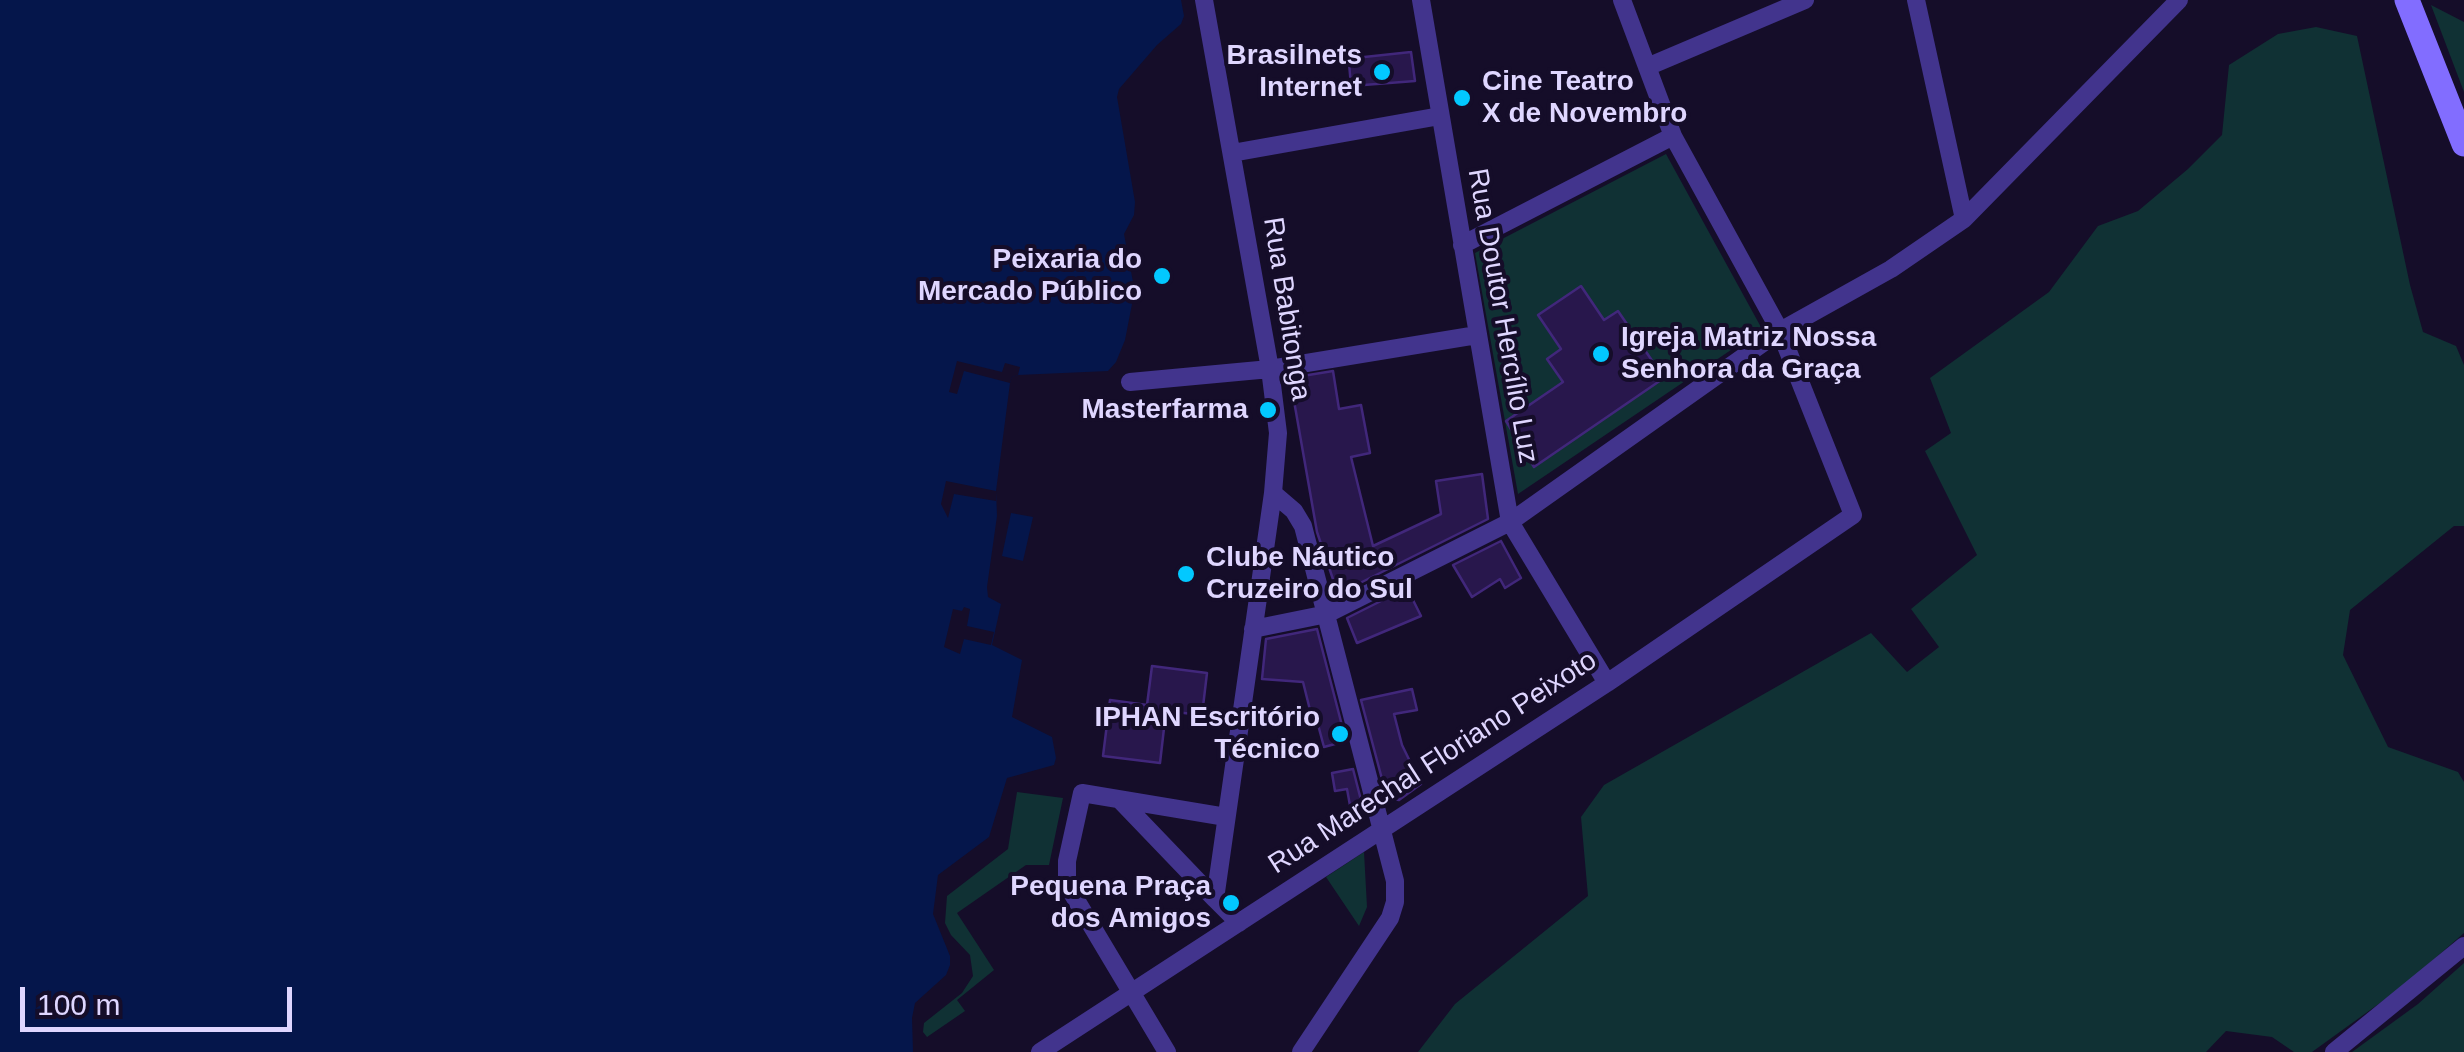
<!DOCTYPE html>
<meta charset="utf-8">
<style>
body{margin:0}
#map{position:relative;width:2464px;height:1052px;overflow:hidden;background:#150d29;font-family:Arial,sans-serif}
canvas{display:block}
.scale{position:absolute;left:20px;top:987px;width:272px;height:45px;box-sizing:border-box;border:5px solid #dfd6ff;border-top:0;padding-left:12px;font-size:30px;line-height:35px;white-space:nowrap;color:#dfd6ff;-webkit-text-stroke:8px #150d29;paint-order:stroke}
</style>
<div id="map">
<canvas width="2464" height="1052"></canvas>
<div class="scale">100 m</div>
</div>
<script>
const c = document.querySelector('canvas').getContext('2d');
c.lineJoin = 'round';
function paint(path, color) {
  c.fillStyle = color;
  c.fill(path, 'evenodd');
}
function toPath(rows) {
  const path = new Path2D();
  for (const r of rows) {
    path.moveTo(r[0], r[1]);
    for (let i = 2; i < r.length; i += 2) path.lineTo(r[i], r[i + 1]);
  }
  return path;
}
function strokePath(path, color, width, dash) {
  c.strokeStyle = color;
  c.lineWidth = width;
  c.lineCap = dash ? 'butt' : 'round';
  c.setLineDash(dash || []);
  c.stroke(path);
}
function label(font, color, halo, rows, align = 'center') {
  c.font = font + ' Arial,sans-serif';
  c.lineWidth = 8;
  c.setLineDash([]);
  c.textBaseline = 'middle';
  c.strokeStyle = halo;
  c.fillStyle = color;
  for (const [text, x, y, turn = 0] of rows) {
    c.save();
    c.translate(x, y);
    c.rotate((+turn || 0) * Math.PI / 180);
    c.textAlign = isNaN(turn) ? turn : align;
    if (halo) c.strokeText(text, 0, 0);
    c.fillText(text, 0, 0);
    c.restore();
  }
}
const green = toPath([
 [2431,5,2464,22,2464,92],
 [2316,27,2357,36,2410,285,2423,332,2456,346,2464,365,2464,526,2454,526,2350,610,2343,655,2388,747,2458,772,2464,782,2464,933,2402,987,2312,1052,2294,1052,2272,1037,2226,1031,2206,1052,1418,1052,1455,1004,1588,896,1581,817,1604,785,1871,633,1907,672,1939,647,1911,609,1977,555,1925,451,1951,433,1930,378,2049,292,2098,226,2138,211,2188,169,2222,135,2229,65,2278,34],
 [1666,154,1762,329,1518,494,1475,253],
 [1017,792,1063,798,1049,865,1026,865,957,913,994,970,957,1000,965,1011,927,1037,923,1032,924,1023,962,993,973,976,970,955,951,935,945,923,947,896,1008,849],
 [1364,852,1367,907,1359,926,1326,877],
 [2464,963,2464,1052,2352,1052,2418,1004]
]);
const water = toPath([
 [0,0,1181,0,1184,16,1181,24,1157,45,1119,89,1117,97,1135,202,1134,215,1124,234,1133,282,1132,304,1125,340,1116,362,1108,371,1018,375,1012,377,1010,383,996,491,997,516,987,587,988,597,1001,604,992,645,1022,660,1012,717,1052,737,1056,758,1054,765,1007,778,989,837,938,875,933,914,950,956,950,965,946,975,915,1003,912,1018,913,1052,0,1052],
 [1011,513,1033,517,1023,561,1002,556]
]);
const pier = toPath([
 [957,361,1002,372,1005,363,1020,367,1018,375,1012,377,1010,383,964,371,957,394,949,392],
 [946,481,996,491,996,501,954,494,948,518,941,504],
 [964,607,970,609,967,626,994,632,991,645,964,639,960,654,944,647,953,609,962,611]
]);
const building = toPath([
 [1411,52,1415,81,1351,86,1349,63,1354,63,1355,58,1411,52],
 [1581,286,1604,320,1618,311,1664,378,1534,467,1506,421,1563,382,1547,359,1561,349,1538,315,1581,286],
 [1333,371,1339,409,1361,405,1370,453,1351,457,1373,546,1441,514,1436,481,1482,474,1488,519,1338,594,1317,532,1290,378,1333,371],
 [1501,541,1521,578,1505,588,1500,579,1472,597,1453,565,1501,541],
 [1407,588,1421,616,1357,643,1347,618,1407,588],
 [1317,629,1346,741,1324,747,1317,721,1313,722,1303,682,1262,679,1266,639,1317,629],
 [1152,666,1207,673,1202,715,1166,711,1160,763,1103,756,1110,700,1147,705,1152,666],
 [1412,689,1417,710,1394,714,1402,745,1421,784,1399,800,1387,798,1361,700,1412,689],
 [1353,769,1363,808,1351,811,1347,789,1335,791,1332,773,1353,769]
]);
const street = toPath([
 [1204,0,1270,369,1278,433,1273,493,1215,899,1239,923],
 [1421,0,1510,522,1607,683],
 [1916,0,1964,219],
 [1647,67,1805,0],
 [1232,153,1440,116],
 [1462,245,1673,136],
 [1130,382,1270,369,1477,335],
 [1273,493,1294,511,1303,526,1395,881,1395,902,1390,918,1301,1052],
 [1253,629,1327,614,1510,522,1780,331,1891,269,1964,219,2179,0],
 [1120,800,1215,899],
 [1040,1052,1607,683,1853,515,1780,331,1673,136,1622,0],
 [1167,1052,1072,893,1067,877,1067,861,1082,793,1226,817],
 [2334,1052,2464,946]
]);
const secondary = toPath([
 [2407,0,2464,144]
]);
const markers = [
 [1382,72,10,"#02c8ff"],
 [1462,98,10,"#02c8ff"],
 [1162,276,10,"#02c8ff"],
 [1601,354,10,"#02c8ff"],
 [1268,410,10,"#02c8ff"],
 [1186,574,10,"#02c8ff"],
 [1340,734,10,"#02c8ff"],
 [1231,903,10,"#02c8ff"]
];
const poiNames = [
 ["Brasilnets",1362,56],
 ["Internet",1362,88],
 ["Cine Teatro",1482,82,"left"],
 ["X de Novembro",1482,114,"left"],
 ["Peixaria do",1142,260],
 ["Mercado Público",1142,292],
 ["Igreja Matriz Nossa",1621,338,"left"],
 ["Senhora da Graça",1621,370,"left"],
 ["Masterfarma",1248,410],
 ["Clube Náutico",1206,558,"left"],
 ["Cruzeiro do Sul",1206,590,"left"],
 ["IPHAN Escritório",1320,718],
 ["Técnico",1320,750],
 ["Pequena Praça",1211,887],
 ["dos Amigos",1211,919]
];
const streetNames = [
 ["Rua Babitonga",1286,309,81],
 ["Rua Doutor Hercílio Luz",1502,316,80],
 ["Rua Marechal Floriano Peixoto",1433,763,-33]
];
paint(green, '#103134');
paint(water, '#05164b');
paint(pier, '#150d29');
paint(building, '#28174c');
strokePath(building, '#41277b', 2.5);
strokePath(street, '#42348d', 18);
strokePath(secondary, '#826dff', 25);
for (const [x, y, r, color] of markers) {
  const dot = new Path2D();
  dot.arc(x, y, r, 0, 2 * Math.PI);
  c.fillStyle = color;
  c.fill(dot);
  strokePath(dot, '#150d29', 4);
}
label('bold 28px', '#dfd6ff', '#150d29', poiNames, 'right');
label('28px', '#dfd6ff', '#150d29', streetNames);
</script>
